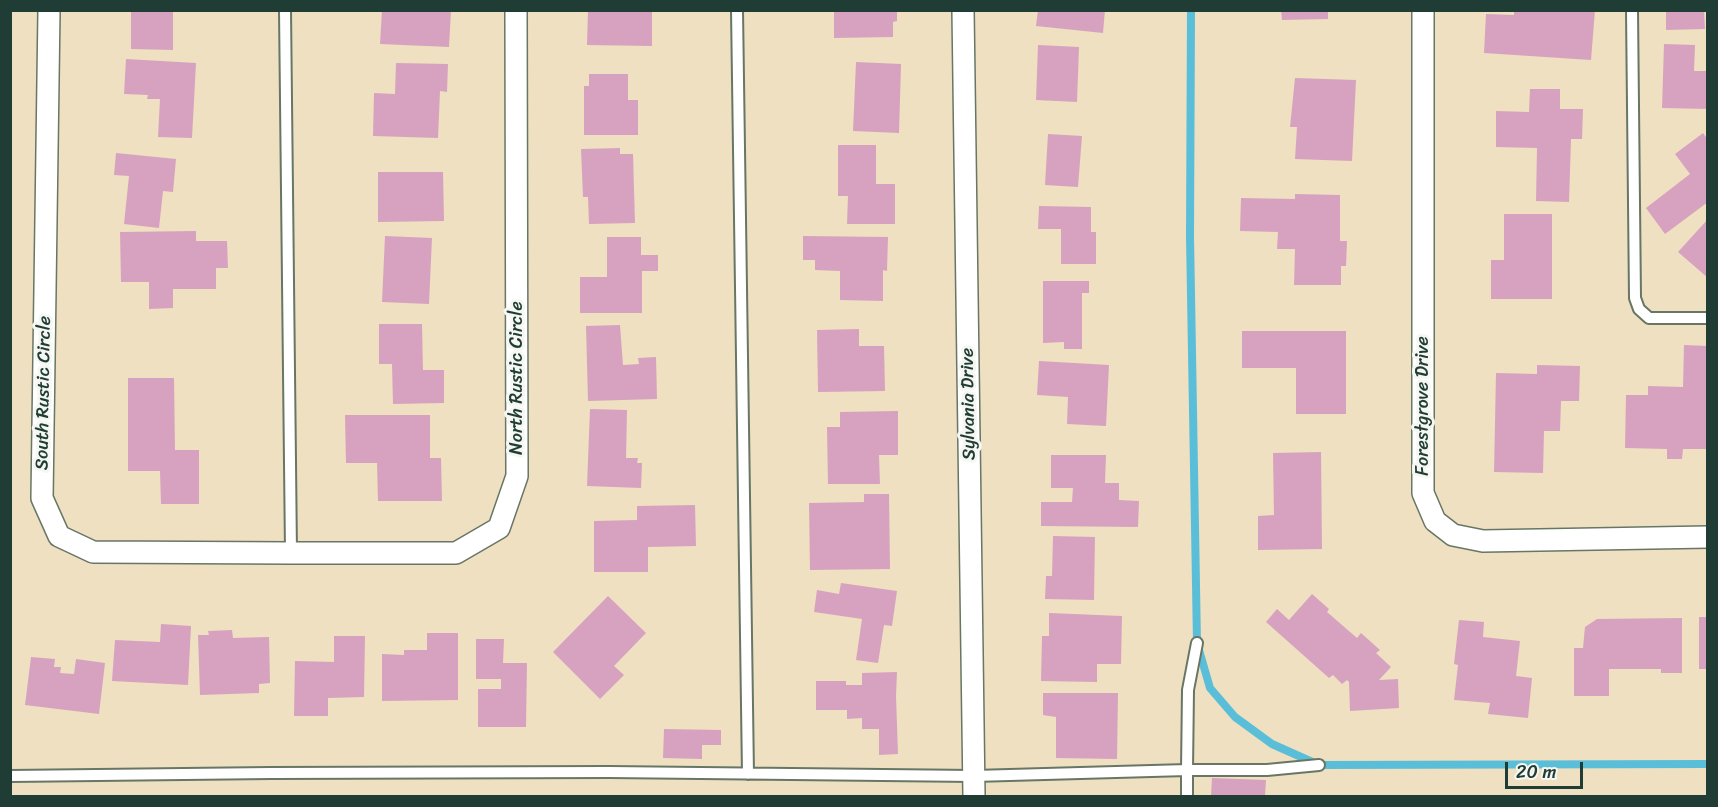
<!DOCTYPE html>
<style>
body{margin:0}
#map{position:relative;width:1718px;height:807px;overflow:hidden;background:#eee0c1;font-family:Sriracha,sans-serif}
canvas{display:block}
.frame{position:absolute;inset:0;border:12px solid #1f3d34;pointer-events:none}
.scale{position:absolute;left:1505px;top:762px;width:78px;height:27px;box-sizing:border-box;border:3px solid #1f3d34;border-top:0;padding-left:8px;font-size:18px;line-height:21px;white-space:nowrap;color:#1f3d34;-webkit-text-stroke:4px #f6f6f2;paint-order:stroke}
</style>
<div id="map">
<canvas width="1718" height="807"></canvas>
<div class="frame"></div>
<div class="scale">20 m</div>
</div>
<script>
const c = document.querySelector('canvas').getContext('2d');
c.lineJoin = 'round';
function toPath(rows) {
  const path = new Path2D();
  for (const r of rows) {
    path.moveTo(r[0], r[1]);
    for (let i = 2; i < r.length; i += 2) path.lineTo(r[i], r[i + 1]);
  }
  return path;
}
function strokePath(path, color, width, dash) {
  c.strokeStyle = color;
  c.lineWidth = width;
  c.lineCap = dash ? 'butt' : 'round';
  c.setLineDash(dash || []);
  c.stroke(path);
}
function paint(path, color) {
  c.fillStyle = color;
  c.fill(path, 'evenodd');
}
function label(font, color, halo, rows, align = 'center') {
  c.font = font + ' Sriracha,sans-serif';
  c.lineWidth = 6;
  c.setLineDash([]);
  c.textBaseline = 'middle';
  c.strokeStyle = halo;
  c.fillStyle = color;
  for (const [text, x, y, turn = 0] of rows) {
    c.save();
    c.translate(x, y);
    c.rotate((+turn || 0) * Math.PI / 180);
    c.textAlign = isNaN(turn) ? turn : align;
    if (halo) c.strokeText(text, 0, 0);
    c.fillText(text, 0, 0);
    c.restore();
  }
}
const stream = toPath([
 [1191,10,1190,236,1197,643,1210,688,1235,717,1272,744,1319,765,1708,764]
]);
const building = toPath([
 [131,10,173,10,173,50,131,49],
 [382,10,451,10,449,47,380,44],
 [588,10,652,10,652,46,587,45],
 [834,10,897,10,897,21,893,22,893,37,834,38],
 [1038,10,1105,10,1103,33,1036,26],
 [1281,10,1328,10,1328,19,1282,20],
 [1514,10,1595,10,1591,60,1484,53,1486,14,1514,15],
 [1666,10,1704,10,1705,29,1666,30],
 [1664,44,1695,45,1694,71,1708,71,1708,109,1662,108],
 [1038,45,1079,47,1077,102,1036,100],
 [126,59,196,63,192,138,158,137,160,99,147,99,148,95,124,94],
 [856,62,901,64,899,133,853,131],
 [396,63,448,64,447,92,440,91,438,138,373,136,374,93,395,94],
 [589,74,628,74,628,100,638,100,638,135,584,135,584,86,589,86],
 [1295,78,1356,80,1352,161,1295,159,1297,127,1290,127],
 [1530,89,1560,89,1560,109,1583,109,1582,139,1571,139,1569,202,1536,201,1537,148,1496,147,1496,111,1529,112],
 [1703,133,1708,140,1708,202,1665,234,1646,208,1690,174,1675,154],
 [1048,134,1082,136,1078,187,1045,185],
 [838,145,876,145,876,184,895,184,895,224,847,224,848,196,838,196],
 [620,148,620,154,633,154,635,223,589,224,588,197,583,197,581,149],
 [116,153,176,159,173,192,163,191,159,228,124,224,129,176,114,175],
 [378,172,443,172,444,221,378,222],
 [1295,194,1340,195,1340,241,1347,241,1346,266,1341,266,1341,285,1294,285,1295,249,1277,249,1278,232,1240,231,1241,198,1295,199],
 [1039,206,1091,207,1091,232,1096,232,1096,264,1061,264,1061,229,1038,229],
 [1504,214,1552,214,1552,299,1491,299,1491,260,1504,260],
 [1708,219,1708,278,1678,252],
 [196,231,196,241,227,241,228,268,216,268,216,289,173,289,173,308,149,309,149,282,121,282,120,232],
 [385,236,432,238,429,304,382,302],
 [803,236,888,237,887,271,883,270,883,301,840,300,840,271,815,270,815,260,803,260],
 [607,237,641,237,641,255,658,255,658,271,642,271,642,313,580,313,580,277,607,277],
 [1043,281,1089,281,1089,293,1082,293,1082,349,1064,349,1064,342,1043,343],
 [379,324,422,324,423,370,444,370,444,403,393,404,392,364,379,364],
 [620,325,623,365,639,364,638,358,656,357,657,399,588,401,586,326],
 [859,329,859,346,884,346,885,391,818,392,817,330],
 [1242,331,1346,331,1346,414,1296,414,1296,368,1242,368],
 [1684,345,1708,346,1708,449,1683,449,1682,459,1667,459,1667,449,1625,448,1626,395,1648,395,1648,386,1683,387],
 [1039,361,1109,365,1106,426,1067,424,1068,397,1037,395],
 [1537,365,1580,366,1579,401,1561,401,1560,431,1544,431,1543,473,1494,472,1496,373,1537,374],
 [128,378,174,378,175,450,199,450,199,504,161,504,160,471,128,471],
 [590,409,627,410,626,458,638,458,637,463,642,463,641,488,587,486],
 [898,411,898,455,879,455,880,484,828,484,827,427,840,427,840,412],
 [345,415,430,415,430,458,441,458,442,501,378,501,377,463,346,463],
 [1321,452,1322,549,1258,550,1258,516,1274,515,1273,453],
 [1051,455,1106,455,1105,483,1119,483,1119,500,1139,501,1138,527,1041,526,1041,502,1072,502,1073,488,1051,488],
 [864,494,889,494,890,569,810,570,809,503,864,502],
 [695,505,696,546,648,547,648,572,594,572,594,521,637,520,637,506],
 [1053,536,1095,537,1094,600,1045,599,1046,576,1052,576],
 [841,583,897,591,892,626,884,625,878,663,856,660,862,619,814,612,817,590,839,594],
 [1312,594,1329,609,1327,612,1357,638,1361,633,1380,650,1376,653,1391,667,1379,680,1398,679,1399,708,1350,711,1349,682,1347,680,1342,684,1333,675,1329,678,1266,622,1277,609,1289,620],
 [608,596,646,633,614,666,624,675,600,699,553,652],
 [1049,613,1122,616,1121,664,1097,664,1097,682,1041,681,1042,636,1049,636],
 [1699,617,1708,617,1708,669,1699,669],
 [1682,618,1682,673,1661,673,1661,669,1609,669,1609,696,1574,696,1574,648,1583,648,1585,627,1597,619],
 [1459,620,1484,622,1483,637,1520,641,1516,676,1532,678,1528,718,1488,714,1490,703,1454,700,1458,665,1454,664],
 [161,624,191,626,188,685,112,681,115,640,160,642],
 [232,630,233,638,269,637,270,683,259,684,259,693,200,695,198,635,209,635,208,631],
 [427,633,458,633,458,700,382,701,382,654,404,655,404,650,427,650],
 [334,636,365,636,364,697,328,698,328,716,294,716,295,661,334,662],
 [476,639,504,639,503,663,527,663,526,727,478,727,478,689,501,689,501,679,476,679],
 [31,657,55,659,54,667,61,667,60,673,74,674,76,659,105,663,99,714,25,705],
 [897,672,896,696,898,754,879,755,879,729,862,729,862,718,847,719,847,710,816,710,816,681,846,681,846,685,862,685,862,673],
 [1043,693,1118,693,1117,759,1056,758,1056,717,1043,715],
 [664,729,721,730,721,745,702,745,702,759,663,758],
 [1212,778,1266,780,1265,796,1211,796]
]);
const lane = toPath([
 [285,10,291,553],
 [737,10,748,774],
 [1632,10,1635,298,1639,309,1649,318,1708,318],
 [1197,643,1188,690,1187,770,1267,770,1319,765],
 [10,776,271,773,609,772,974,776,1187,770,1187,796]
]);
const street = toPath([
 [49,10,42,498,59,536,93,552,291,553,456,553,499,528,517,476,516,10],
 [963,10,974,796],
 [1423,10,1423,493,1435,521,1453,535,1483,541,1708,537]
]);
const streetNames = [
 ["North Rustic Circle",517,378,-90],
 ["South Rustic Circle",44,393,-89],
 ["Sylvania Drive",969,404,-91],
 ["Forestgrove Drive",1423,406,-90]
];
strokePath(stream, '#5abed8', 8);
paint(building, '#d7a2bf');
strokePath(lane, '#677665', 14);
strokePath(street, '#677665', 24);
strokePath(lane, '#fff', 10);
strokePath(street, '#fff', 21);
label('18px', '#1f3d34', '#f6f6f2', streetNames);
</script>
